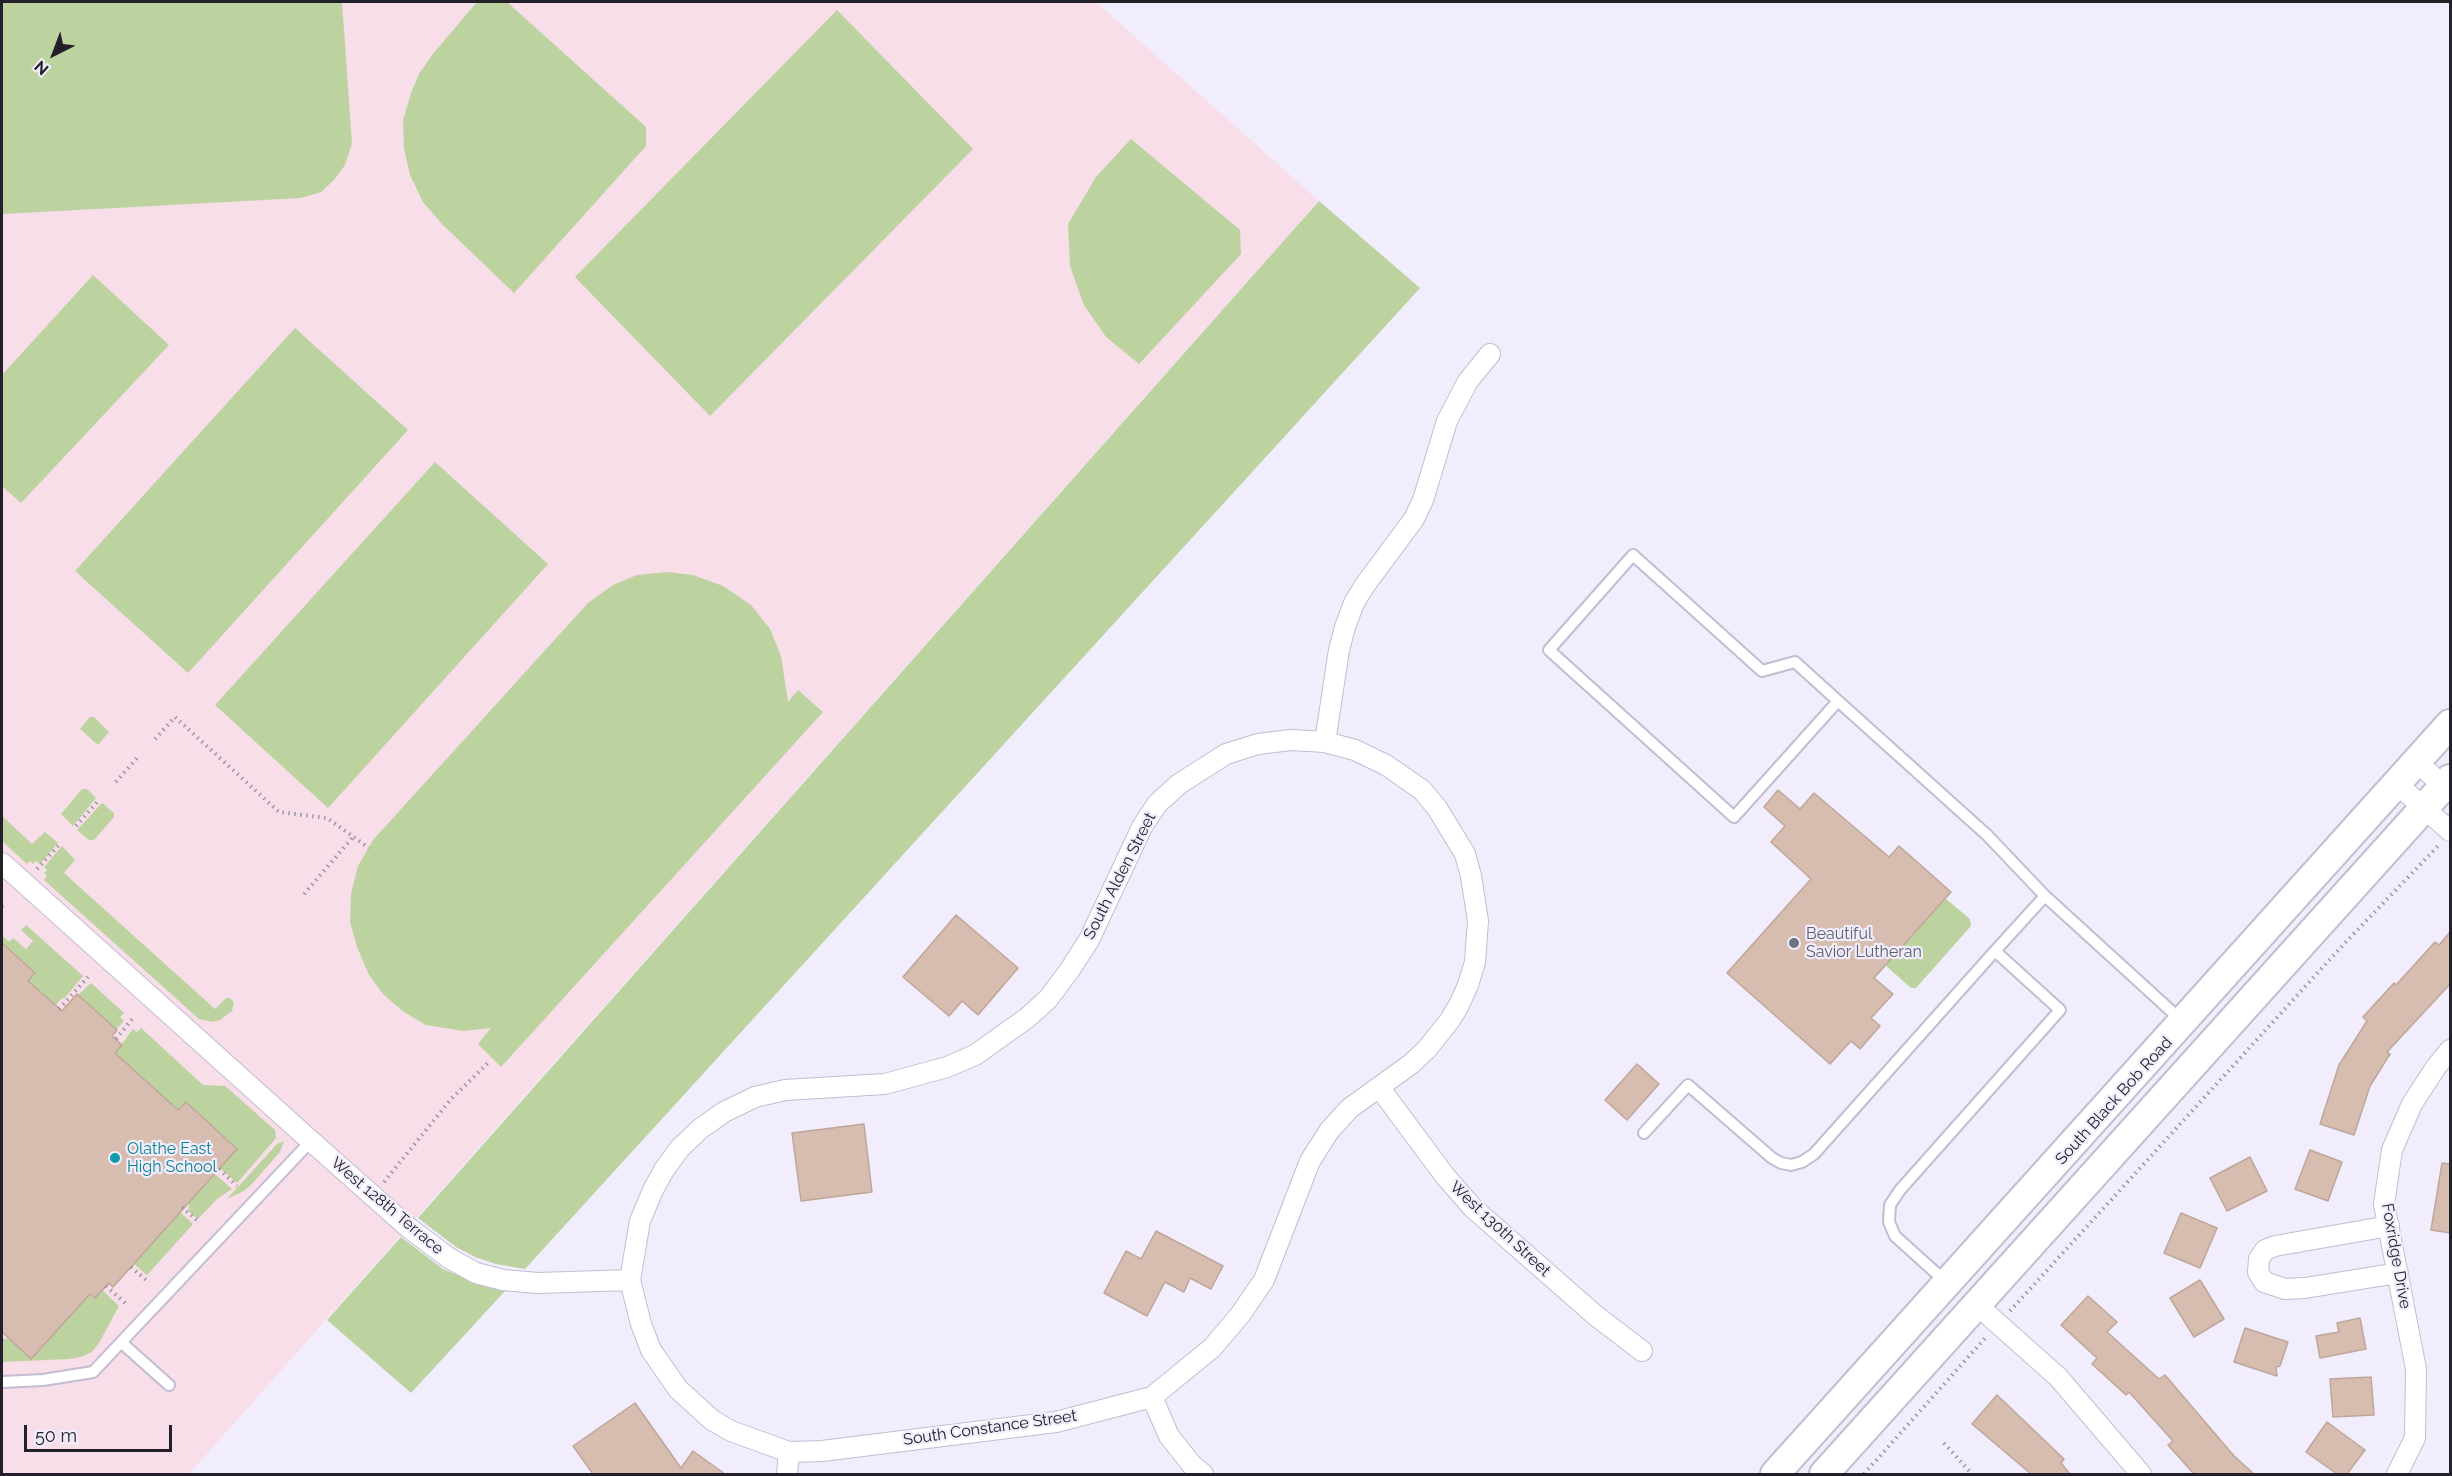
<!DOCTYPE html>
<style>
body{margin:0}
#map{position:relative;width:2452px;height:1476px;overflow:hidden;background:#f1edfc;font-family:Raleway,sans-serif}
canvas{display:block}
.frame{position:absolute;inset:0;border:3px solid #232029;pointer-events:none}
.north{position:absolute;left:24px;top:24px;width:60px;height:60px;-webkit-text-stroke:4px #f1edfc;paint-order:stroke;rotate:222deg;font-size:16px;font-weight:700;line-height:24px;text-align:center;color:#232029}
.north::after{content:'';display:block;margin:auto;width:21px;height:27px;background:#232029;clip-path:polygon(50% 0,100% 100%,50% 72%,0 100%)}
.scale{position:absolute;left:24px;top:1425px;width:148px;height:27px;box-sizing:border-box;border:3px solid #232029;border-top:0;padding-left:8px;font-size:18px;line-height:21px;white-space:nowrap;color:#232029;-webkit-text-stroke:4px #f1edfc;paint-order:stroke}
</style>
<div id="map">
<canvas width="2452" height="1476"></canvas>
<div class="frame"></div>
<div class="north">N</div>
<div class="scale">50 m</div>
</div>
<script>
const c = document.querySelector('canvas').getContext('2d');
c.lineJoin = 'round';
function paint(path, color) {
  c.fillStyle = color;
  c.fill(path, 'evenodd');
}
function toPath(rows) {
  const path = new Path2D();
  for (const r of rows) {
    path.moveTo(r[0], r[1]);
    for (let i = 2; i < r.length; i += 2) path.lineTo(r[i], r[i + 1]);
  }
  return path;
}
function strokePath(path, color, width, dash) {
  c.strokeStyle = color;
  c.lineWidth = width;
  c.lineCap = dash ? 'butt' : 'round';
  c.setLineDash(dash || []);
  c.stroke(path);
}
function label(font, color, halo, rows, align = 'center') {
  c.font = font + ' Raleway,sans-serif';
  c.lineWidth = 4.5;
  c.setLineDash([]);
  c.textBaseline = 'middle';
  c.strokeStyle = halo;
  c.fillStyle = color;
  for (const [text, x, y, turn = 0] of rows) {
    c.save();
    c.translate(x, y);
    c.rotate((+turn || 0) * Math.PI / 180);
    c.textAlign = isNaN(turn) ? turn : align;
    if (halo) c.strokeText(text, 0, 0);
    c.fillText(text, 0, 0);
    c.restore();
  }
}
const education = toPath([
 [2,2,1096,2,1319,201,189,1474,2,1474]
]);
const green = toPath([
 [2,2,342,2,352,143,345,165,334,180,321,192,301,198,3,214],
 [477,2,507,2,646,127,646,146,514,293,443,225,423,202,410,175,404,149,403,121,411,93,419,74,432,55],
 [837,10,973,149,710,416,575,277],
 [1131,139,1240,230,1241,254,1139,364,1106,337,1084,305,1070,266,1068,224,1096,177],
 [1319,201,1420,288,525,1269,496,1264,475,1257,456,1247,418,1218],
 [93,275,169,345,21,503,2,486,2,375],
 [295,328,408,430,188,673,75,571],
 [435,462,548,564,328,808,215,705],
 [667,572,693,575,723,586,751,605,770,629,781,656,788,702,798,690,823,712,501,1067,478,1044,491,1028,464,1031,426,1025,404,1012,383,994,369,975,357,947,350,922,351,894,358,866,373,840,588,603,613,585,637,575],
 [90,717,94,717,109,732,98,745,80,729],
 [82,789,87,789,96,798,73,826,61,814],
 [102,803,114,813,114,817,94,840,89,840,77,830],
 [2,816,32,844,45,832,58,843,40,864,36,861,33,864,30,861,27,864,2,841],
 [62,846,75,860,64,873,215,1009,226,998,230,998,234,1003,232,1011,220,1020,213,1022,199,1019,44,880,47,876,44,873,47,870,44,867],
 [1945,898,1970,919,1971,926,1916,988,1911,988,1885,965],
 [26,925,83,976,64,999,62,998,56,1005,28,981,35,973,2,943,2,935,9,942,13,938,26,949,33,941,21,930],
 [91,983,124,1013,120,1017,124,1021,116,1030,78,995],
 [141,1028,203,1085,225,1086,275,1130,276,1138,237,1183,220,1168,237,1148,186,1102,178,1110,115,1053,133,1029,137,1032],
 [284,1141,280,1152,250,1186,242,1192,227,1199,277,1144],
 [215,1174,232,1189,217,1199,198,1219,189,1212,189,1202],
 [180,1212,193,1224,147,1275,134,1264],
 [401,1237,443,1269,472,1281,505,1291,411,1393,327,1320],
 [102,1290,119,1306,99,1343,92,1352,81,1357,69,1359,3,1362,2,1343,7,1337,31,1359,90,1294,95,1298]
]);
const building = toPath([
 [1778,790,1800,809,1814,793,1889,857,1899,846,1951,892,1874,978,1893,994,1871,1018,1880,1026,1860,1049,1851,1041,1830,1064,1727,973,1811,879,1771,842,1785,826,1764,807,1778,790],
 [956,915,1018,968,978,1015,962,1001,949,1016,903,977,956,915],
 [2451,931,2451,983,2387,1052,2390,1054,2370,1086,2354,1135,2320,1124,2339,1065,2367,1021,2363,1017,2394,983,2396,985,2435,942,2439,945,2451,931],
 [2,943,35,973,28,981,62,1011,77,994,117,1030,112,1036,122,1045,115,1053,178,1110,186,1102,237,1149,113,1287,109,1283,95,1298,90,1294,31,1359,2,1332,2,943],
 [1637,1064,1659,1084,1627,1120,1605,1100,1637,1064],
 [864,1124,872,1192,801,1201,792,1133,864,1124],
 [2310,1150,2342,1162,2328,1201,2295,1189,2310,1150],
 [2250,1157,2267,1191,2227,1211,2210,1178,2250,1157],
 [2442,1163,2451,1164,2451,1233,2431,1230,2442,1163],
 [2181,1213,2217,1228,2200,1268,2164,1253,2181,1213],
 [1156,1231,1223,1266,1211,1289,1190,1278,1184,1292,1165,1282,1147,1316,1104,1293,1126,1251,1141,1259,1156,1231],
 [2200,1280,2224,1319,2194,1337,2170,1298,2200,1280],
 [2088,1296,2117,1322,2107,1332,2159,1379,2165,1375,2234,1456,2254,1474,2194,1474,2168,1445,2173,1441,2129,1392,2126,1395,2092,1364,2097,1358,2061,1325,2088,1296],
 [2360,1318,2366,1349,2320,1358,2316,1336,2339,1332,2337,1323,2360,1318],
 [2245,1328,2288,1342,2280,1366,2276,1367,2277,1376,2234,1362,2245,1328],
 [2371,1377,2374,1415,2333,1417,2330,1379,2371,1377],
 [1997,1395,2064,1459,2061,1463,2070,1474,2031,1474,1972,1424,1997,1395],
 [635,1403,681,1468,693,1451,725,1474,593,1474,573,1446,635,1403],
 [2327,1422,2365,1450,2347,1474,2337,1474,2306,1452,2327,1422]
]);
const path = toPath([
 [155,739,175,717,279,812,327,818,369,848],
 [116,782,137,758],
 [76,826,99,800],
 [37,869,60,844],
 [304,894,353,837],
 [2,906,6,904],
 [59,1009,88,977],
 [116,1039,133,1018],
 [219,1169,237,1186],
 [384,1182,451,1099,490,1061],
 [182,1207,199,1222],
 [131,1267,146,1280],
 [106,1286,125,1303],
 [2010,1311,2343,945,2438,846],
 [2,1340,5,1336],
 [1944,1443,1972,1474],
 [1864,1474,1987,1336]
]);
const service = toPath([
 [1838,701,1734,817,1549,650,1633,555,1762,671,1795,662,1838,701,1987,835,2045,896,2181,1020],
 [1995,951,2045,896],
 [1644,1133,1688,1085,1772,1158,1781,1163,1791,1165,1802,1162,1814,1154,1995,951,2060,1010,1900,1190,1890,1205,1889,1222,1895,1236,1946,1282],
 [122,1343,169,1385],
 [2,1382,43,1380,93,1372,311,1141]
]);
const minor = toPath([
 [2417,762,2450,792],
 [2397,784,2450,831],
 [2,863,311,1141,409,1228,449,1258,476,1273,503,1280,538,1283,630,1280,641,1324,651,1350,678,1389,712,1420,731,1431,789,1452],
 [1379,1087,1445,1176,1473,1208,1595,1315,1642,1351],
 [2389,1226,2275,1246,2265,1250,2259,1259,2258,1272,2264,1282,2285,1289,2305,1288,2398,1273],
 [630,1280,640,1221,653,1190,664,1170,680,1148,700,1129,724,1112,755,1097,785,1090,885,1084,947,1067,975,1055,1027,1018,1048,999,1069,971,1089,940,1142,827,1157,804,1179,784,1226,754,1258,744,1291,740,1325,742,1339,650,1345,627,1354,603,1365,585,1414,519,1423,500,1447,421,1468,381,1490,354],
 [1977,1305,2058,1377,2141,1474],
 [1152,1397,1169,1436,1192,1465,1203,1474],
 [787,1474,789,1452,822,1451,1056,1422,1152,1397,1212,1348,1240,1315,1264,1280,1310,1161,1329,1131,1350,1108,1411,1064,1427,1049,1450,1020,1459,1005,1468,985,1475,962,1478,921,1471,876,1465,854,1437,808,1422,790,1386,765,1355,750,1325,742],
 [2397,1474,2415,1438,2416,1369,2384,1204,2392,1150,2412,1104,2436,1067,2450,1050]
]);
const secondary = toPath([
 [1775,1474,2450,724],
 [1824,1474,2450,779]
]);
const markers = [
 [1794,943,6,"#6b7280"],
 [115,1158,6,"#0f9aa8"]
];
const streetNames = [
 ["South Alden Street",1120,876,-63],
 ["South Black Bob Road",2114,1101,-48],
 ["West 128th Terrace",387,1206,40],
 ["West 130th Street",1500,1229,43],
 ["Foxridge Drive",2396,1256,80],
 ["South Constance Street",990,1428,-8]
];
const worshipNames = [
 ["Beautiful",1806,934],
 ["Savior Lutheran",1806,952]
];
const cultureNames = [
 ["Olathe East",127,1149],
 ["High School",127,1167]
];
paint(education, '#f7dee8');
paint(green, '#bcd39f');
paint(building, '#d6bdb0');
strokePath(building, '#bfa69a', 1.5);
strokePath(service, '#c3bcd3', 14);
strokePath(minor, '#c3bcd3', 22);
strokePath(secondary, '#c3bcd3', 32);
strokePath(path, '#9a97a3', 4, [1.5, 4.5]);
strokePath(service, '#fff', 10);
strokePath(minor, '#fff', 20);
strokePath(secondary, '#fff', 28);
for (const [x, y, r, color] of markers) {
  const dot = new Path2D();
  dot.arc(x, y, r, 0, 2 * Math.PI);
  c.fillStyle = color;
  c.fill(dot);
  strokePath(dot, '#f1edfc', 2);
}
label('16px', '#232029', '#f1edfc', streetNames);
label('16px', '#5b616d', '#f1edfc', worshipNames, 'left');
label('16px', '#0d838f', '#f1edfc', cultureNames, 'left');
</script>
